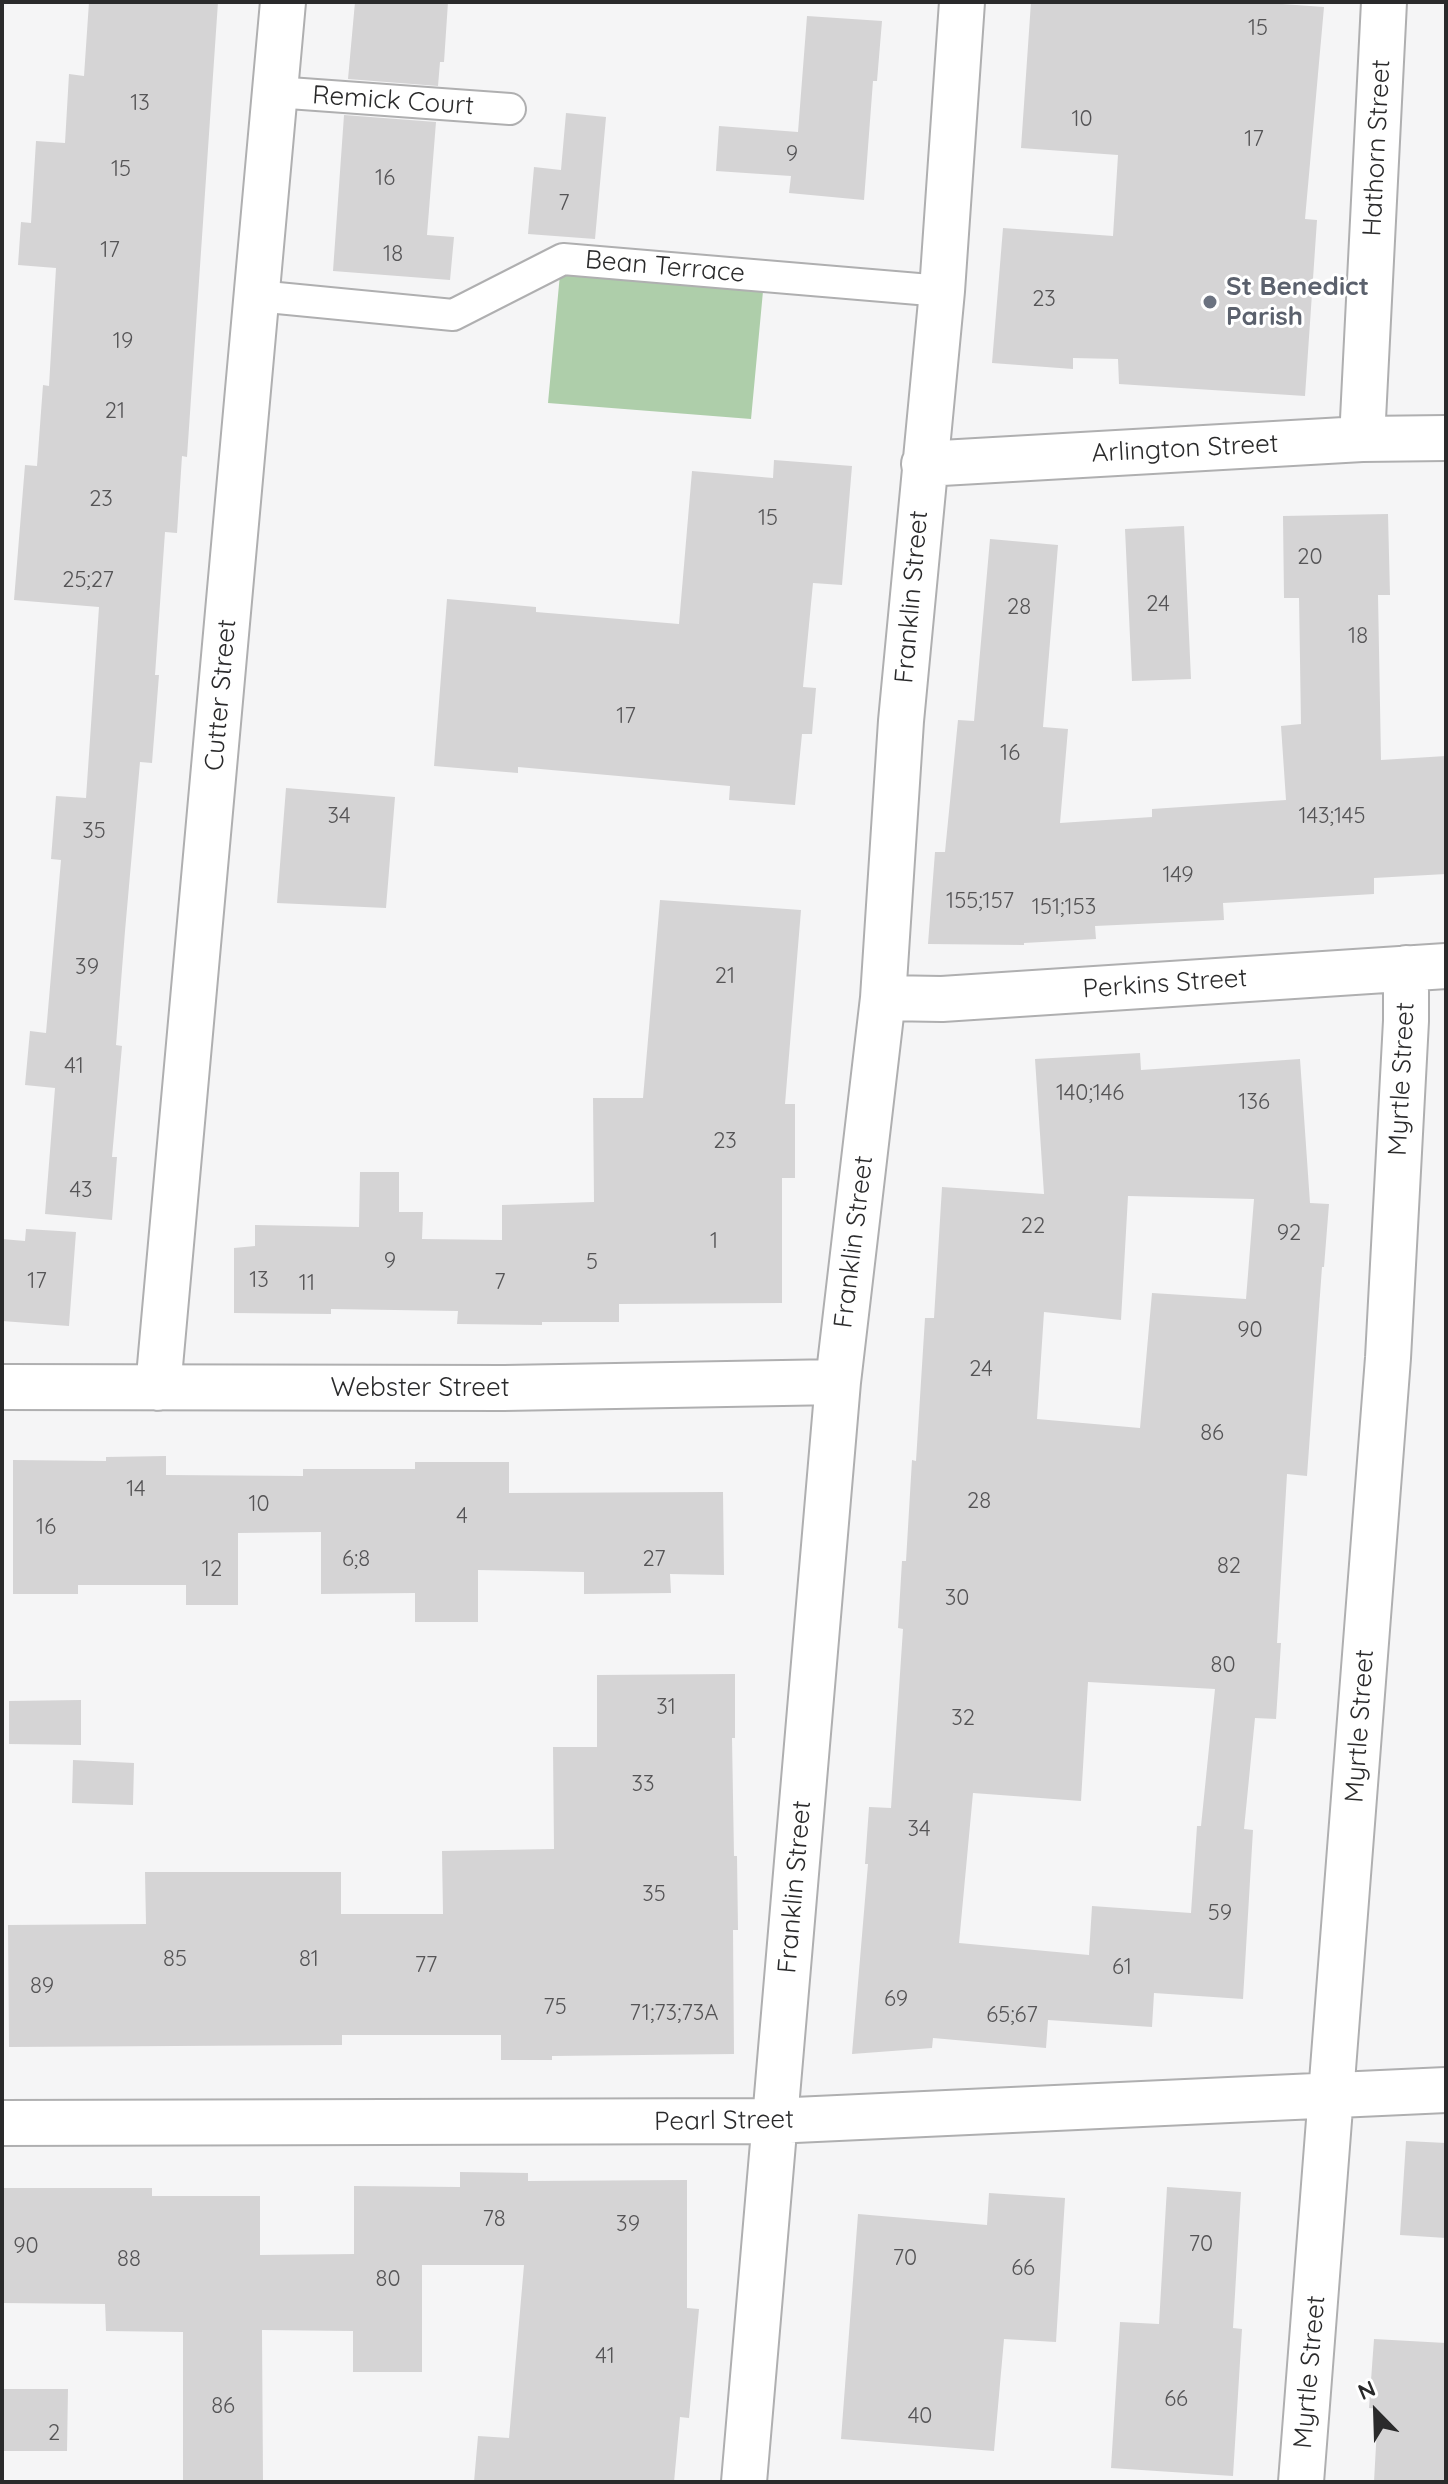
<!DOCTYPE html>
<style>
body{margin:0}
#map{position:relative;width:1448px;height:2484px;overflow:hidden;background:#f5f5f6;font-family:Quicksand,sans-serif}
canvas{display:block}
.frame{position:absolute;inset:0;border:4px solid #2a2a2b;pointer-events:none}
.north{position:absolute;left:1336px;top:2372px;width:80px;height:80px;-webkit-text-stroke:6px #fff;paint-order:stroke;rotate:337deg;font-size:22px;font-weight:700;line-height:32px;text-align:center;color:#2a2a2b}
.north::after{content:'';display:block;margin:auto;width:28px;height:36px;background:#2a2a2b;clip-path:polygon(50% 0,100% 100%,50% 72%,0 100%)}
</style>
<div id="map">
<canvas width="1448" height="2484"></canvas>
<div class="frame"></div>
<div class="north">N</div>
</div>
<script>
const c = document.querySelector('canvas').getContext('2d');
c.lineJoin = 'round';
function paint(path, color) {
  c.fillStyle = color;
  c.fill(path, 'evenodd');
}
function toPath(rows) {
  const path = new Path2D();
  for (const r of rows) {
    path.moveTo(r[0], r[1]);
    for (let i = 2; i < r.length; i += 2) path.lineTo(r[i], r[i + 1]);
  }
  return path;
}
function strokePath(path, color, width, dash) {
  c.strokeStyle = color;
  c.lineWidth = width;
  c.lineCap = dash ? 'butt' : 'round';
  c.setLineDash(dash || []);
  c.stroke(path);
}
function label(font, color, halo, rows, align = 'center') {
  c.font = font + ' Quicksand,sans-serif';
  c.lineWidth = 6;
  c.setLineDash([]);
  c.textBaseline = 'middle';
  c.strokeStyle = halo;
  c.fillStyle = color;
  for (const [text, x, y, turn = 0] of rows) {
    c.save();
    c.translate(x, y);
    c.rotate((+turn || 0) * Math.PI / 180);
    c.textAlign = isNaN(turn) ? turn : align;
    if (halo) c.strokeText(text, 0, 0);
    c.fillText(text, 0, 0);
    c.restore();
  }
}
const green = toPath([
 [560,274,763,291,751,419,548,403]
]);
const building = toPath([
 [89,2,218,2,187,457,182,456,177,533,165,532,155,675,159,675,152,763,140,762,125,931,116,1045,122,1046,112,1157,117,1157,112,1220,45,1214,55,1088,25,1085,30,1031,46,1033,61,860,51,859,56,796,86,798,99,607,14,600,25,465,37,466,43,385,49,386,56,268,18,265,21,222,31,223,36,141,65,143,69,74,84,76],
 [355,2,448,2,444,62,440,62,438,86,348,79],
 [1031,2,1282,2,1282,4,1324,7,1305,219,1317,220,1305,396,1119,384,1118,359,1073,358,1073,369,992,363,1003,228,1113,236,1118,155,1021,148],
 [807,16,882,21,877,81,873,81,864,200,789,193,791,176,716,171,719,126,798,132],
 [566,113,606,117,595,239,528,234,534,167,561,170],
 [344,115,436,122,427,235,454,237,450,280,333,271],
 [774,460,852,466,842,585,813,583,803,687,816,688,812,734,802,734,795,805,729,800,730,786,518,767,518,773,434,766,447,599,536,607,536,612,679,624,692,471,773,478],
 [1388,514,1390,595,1378,595,1381,760,1446,756,1446,874,1374,878,1374,894,1223,903,1224,920,1095,926,1096,939,1024,943,1024,945,928,944,935,852,945,852,958,720,974,721,990,539,1058,545,1043,727,1068,729,1060,823,1152,817,1152,809,1286,800,1281,726,1301,724,1299,598,1284,598,1283,516],
 [1184,526,1191,679,1132,681,1125,529],
 [286,788,395,797,386,908,277,903],
 [660,900,801,910,785,1104,795,1104,795,1178,782,1178,782,1303,619,1304,619,1322,542,1322,542,1325,457,1324,458,1311,331,1309,331,1314,234,1313,234,1248,255,1246,255,1225,359,1227,360,1172,399,1172,399,1212,423,1212,422,1239,502,1240,502,1205,594,1202,593,1098,643,1098],
 [1140,1053,1141,1070,1300,1059,1310,1203,1329,1204,1324,1267,1322,1267,1307,1476,1287,1474,1277,1643,1281,1643,1276,1719,1255,1718,1244,1829,1253,1830,1243,1999,1154,1993,1152,2027,1048,2020,1046,2048,933,2038,932,2048,852,2054,868,1864,865,1864,869,1807,891,1808,903,1629,898,1628,902,1561,906,1561,912,1460,916,1461,925,1318,934,1318,942,1187,1044,1194,1035,1059],
 [1128,1196,1254,1199,1246,1299,1152,1293,1140,1428,1037,1419,1044,1312,1121,1320],
 [1088,1682,1215,1689,1201,1826,1197,1826,1191,1913,1092,1906,1089,1955,959,1943,973,1793,1081,1801],
 [26,1229,76,1232,69,1326,2,1321,2,1239,25,1241],
 [166,1456,166,1475,303,1476,303,1469,415,1469,415,1462,509,1462,509,1493,723,1492,724,1575,670,1574,671,1593,584,1594,584,1572,478,1570,478,1622,415,1622,415,1593,321,1594,321,1532,238,1533,238,1605,186,1605,186,1585,78,1585,78,1594,13,1594,13,1460,106,1461,106,1457],
 [735,1674,735,1738,732,1738,734,1856,737,1856,738,1930,733,1930,734,2054,552,2056,552,2060,501,2060,501,2035,342,2035,342,2045,9,2047,8,1925,146,1924,145,1872,341,1872,341,1914,443,1914,442,1851,554,1849,553,1747,597,1747,597,1675],
 [81,1700,81,1745,9,1744,9,1701],
 [73,1760,134,1763,133,1805,72,1803],
 [1406,2141,1446,2143,1446,2238,1400,2235],
 [460,2172,528,2173,528,2181,687,2180,687,2308,699,2309,689,2418,680,2417,674,2482,474,2482,478,2436,509,2438,524,2265,422,2265,422,2372,353,2372,353,2331,262,2330,263,2482,183,2482,183,2332,106,2331,105,2304,2,2303,2,2188,152,2188,152,2196,260,2196,260,2255,354,2254,354,2186,460,2187],
 [1167,2187,1241,2192,1233,2328,1242,2329,1233,2476,1111,2468,1120,2322,1159,2324],
 [989,2193,1065,2198,1056,2342,1004,2339,994,2451,841,2439,858,2214,987,2225],
 [1374,2339,1446,2343,1446,2482,1374,2482,1378,2409,1369,2408],
 [2,2389,68,2389,67,2451,2,2451]
]);
const service = toPath([
 [275,92,510,109],
 [257,296,453,315,563,259,942,291]
]);
const minor = toPath([
 [1362,439,1384,2],
 [924,464,1362,439,1446,438],
 [883,998,942,999,1446,966],
 [2,1387,504,1388,838,1382],
 [158,1388,283,2],
 [2,2123,773,2121,1446,2090],
 [744,2482,838,1382,883,998,901,721,942,291,962,2],
 [1301,2482,1388,1358,1406,1021,1406,968]
]);
const markers = [
 [1210,302,8,"#6b7280"]
];
const numberNames = [
 ["15",1258,28],
 ["13",140,103],
 ["10",1082,119],
 ["17",1254,139],
 ["9",792,154],
 ["15",121,169],
 ["16",385,178],
 ["7",564,203],
 ["17",110,250],
 ["18",393,254],
 ["23",1044,299],
 ["19",123,341],
 ["21",115,411],
 ["23",101,499],
 ["15",768,518],
 ["20",1310,557],
 ["25;27",88,580],
 ["24",1158,604],
 ["28",1019,607],
 ["18",1358,636],
 ["17",626,716],
 ["16",1010,753],
 ["34",339,816],
 ["143;145",1332,816],
 ["35",94,831],
 ["149",1178,875],
 ["155;157",980,901],
 ["151;153",1064,907],
 ["39",87,967],
 ["21",725,976],
 ["41",74,1066],
 ["140;146",1090,1093],
 ["136",1254,1102],
 ["23",725,1141],
 ["43",81,1190],
 ["22",1033,1226],
 ["92",1289,1233],
 ["1",714,1241],
 ["9",390,1261],
 ["5",592,1262],
 ["13",259,1280],
 ["17",37,1281],
 ["7",500,1282],
 ["11",307,1283],
 ["90",1250,1330],
 ["24",981,1369],
 ["86",1212,1433],
 ["14",136,1489],
 ["28",979,1501],
 ["10",259,1504],
 ["4",462,1516],
 ["16",46,1527],
 ["6;8",356,1559],
 ["27",654,1559],
 ["82",1229,1566],
 ["12",212,1569],
 ["30",957,1598],
 ["80",1223,1665],
 ["31",666,1707],
 ["32",963,1718],
 ["33",643,1784],
 ["34",919,1829],
 ["35",654,1894],
 ["59",1220,1913],
 ["85",175,1959],
 ["81",309,1959],
 ["77",426,1965],
 ["61",1122,1967],
 ["89",42,1986],
 ["69",896,1999],
 ["75",555,2007],
 ["71;73;73A",674,2013],
 ["65;67",1012,2015],
 ["78",494,2219],
 ["39",628,2224],
 ["70",1201,2244],
 ["90",26,2246],
 ["70",905,2258],
 ["88",129,2259],
 ["66",1023,2268],
 ["80",388,2279],
 ["41",605,2356],
 ["66",1176,2399],
 ["86",223,2406],
 ["40",920,2416],
 ["2",54,2433]
];
const streetNames = [
 ["Remick Court",393,101,4],
 ["Hathorn Street",1377,148,-87],
 ["Bean Terrace",665,267,5],
 ["Arlington Street",1185,449,-3],
 ["Franklin Street",912,597,-85],
 ["Cutter Street",221,695,-85],
 ["Perkins Street",1165,984,-4],
 ["Myrtle Street",1402,1079,-87],
 ["Franklin Street",854,1242,-83],
 ["Webster Street",420,1388],
 ["Myrtle Street",1360,1726,-86],
 ["Franklin Street",795,1887,-85],
 ["Pearl Street",724,2121,-1],
 ["Myrtle Street",1310,2372,-85]
];
const worshipNames = [
 ["St Benedict",1226,287],
 ["Parish",1226,317]
];
paint(green, '#aeceaa');
paint(building, '#d5d4d5');
strokePath(service, '#afafb0', 34);
strokePath(minor, '#afafb0', 48);
strokePath(service, '#fff', 30);
strokePath(minor, '#fff', 44);
for (const [x, y, r, color] of markers) {
  const dot = new Path2D();
  dot.arc(x, y, r, 0, 2 * Math.PI);
  c.fillStyle = color;
  c.fill(dot);
  strokePath(dot, '#fff', 3);
}
label('22px', '#555456', null, numberNames);
label('26px', '#2a2a2b', '#fff', streetNames);
label('bold 26px', '#5b616d', '#fff', worshipNames, 'left');
</script>
